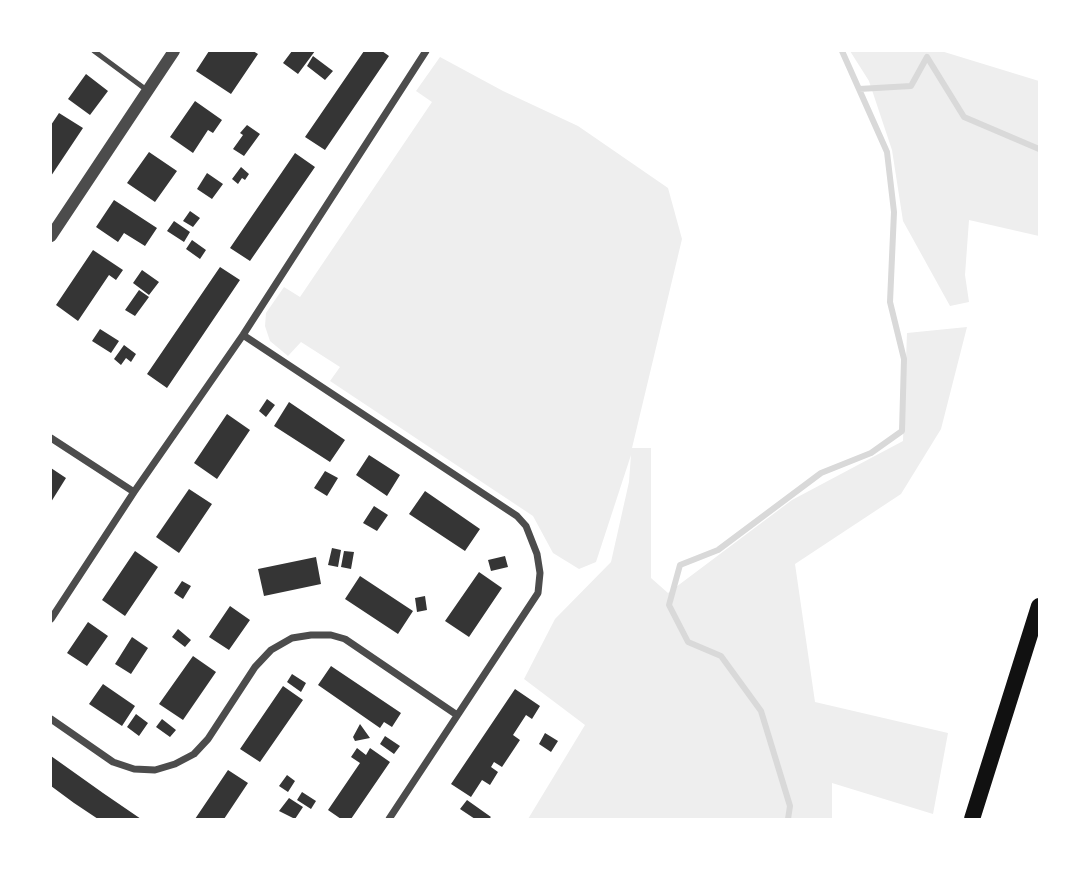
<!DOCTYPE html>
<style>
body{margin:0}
#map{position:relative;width:1090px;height:870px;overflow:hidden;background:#fff;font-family:"Fira Sans Condensed",sans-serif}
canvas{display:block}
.frame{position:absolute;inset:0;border:52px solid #fff;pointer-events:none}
</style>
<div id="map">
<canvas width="1090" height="870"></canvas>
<div class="frame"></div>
</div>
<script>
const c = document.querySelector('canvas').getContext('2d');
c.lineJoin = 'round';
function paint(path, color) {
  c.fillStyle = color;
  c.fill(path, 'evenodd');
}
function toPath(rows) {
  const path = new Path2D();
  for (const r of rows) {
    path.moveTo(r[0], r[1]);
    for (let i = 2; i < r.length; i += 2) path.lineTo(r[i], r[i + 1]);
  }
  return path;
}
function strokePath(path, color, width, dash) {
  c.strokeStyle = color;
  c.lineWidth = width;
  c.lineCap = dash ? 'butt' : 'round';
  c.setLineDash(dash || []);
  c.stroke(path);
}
const green = toPath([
 [850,51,941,51,1039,81,1039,236,969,220,965,275,969,302,950,306,903,221,892,150,869,81],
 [440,57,503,91,578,126,668,188,682,239,632,448,651,448,651,578,668,593,792,500,903,441,907,333,967,327,941,429,901,494,795,564,815,702,948,733,933,814,832,783,832,819,528,819,585,725,524,679,555,619,611,562,629,482,631,455,596,562,579,569,553,553,533,516,330,381,340,367,301,342,288,356,270,341,265,326,266,313,284,287,300,297,432,102,416,91]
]);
const stream = toPath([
 [859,89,911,86,927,57,964,117,1039,149],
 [788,819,790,806,761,711,721,656,688,642,669,605,680,565,718,550,821,473,871,453,902,431,904,359,890,302,894,212,887,152,842,51]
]);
const building = toPath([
 [209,51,253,51,258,54,231,94,196,71],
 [292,51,315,51,298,74,283,63],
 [364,51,382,51,389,56,325,150,305,137],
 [313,56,333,71,325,80,307,66],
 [86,74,108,91,90,115,68,99],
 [195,101,222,120,213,133,208,130,193,153,170,137],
 [59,113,83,128,51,176,51,125],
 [247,125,260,134,244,156,233,149,243,135,240,133],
 [149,152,177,171,155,202,127,183],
 [295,153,315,167,250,261,230,248],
 [241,167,249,174,245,180,242,178,238,184,232,179],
 [207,173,223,184,212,199,197,189],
 [114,200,157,228,145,246,124,233,118,242,96,227],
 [190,211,200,218,193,227,183,221],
 [174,221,190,232,184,242,167,231],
 [192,240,206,250,200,259,186,249],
 [93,250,123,270,116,280,109,275,78,321,56,305],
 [220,267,240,280,167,388,147,374],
 [142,270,159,282,149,295,133,283],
 [139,290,149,297,135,316,125,310],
 [100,329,119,341,111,353,92,341],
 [124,345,136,354,131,362,126,358,121,365,114,359],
 [267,399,275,405,266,417,259,411],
 [289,402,345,440,330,462,274,426],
 [227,414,250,430,217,479,194,463],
 [369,455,400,475,387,496,356,475],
 [51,468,66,478,51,502],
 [325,471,338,478,327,496,314,488],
 [189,489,212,504,179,553,156,537],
 [425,491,480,529,465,551,409,514],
 [374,506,388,515,377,531,363,523],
 [332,548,341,550,338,567,328,565],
 [135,551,158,567,125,616,102,600],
 [344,551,354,552,351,569,341,567],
 [505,556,508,567,491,571,488,560],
 [316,557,321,584,264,596,258,569],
 [479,572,502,588,469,637,445,621],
 [360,576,413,611,398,634,345,599],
 [182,581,191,586,183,599,174,593],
 [425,596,427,610,417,612,415,598],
 [230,606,250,620,229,650,209,637],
 [88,622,108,636,87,666,67,653],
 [178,629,191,640,185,647,172,637],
 [132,637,148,648,131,674,115,664],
 [193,656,216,672,183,720,159,704],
 [331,666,401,713,392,727,384,722,380,728,318,685],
 [292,674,306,683,301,692,287,682],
 [103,684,135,706,122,726,89,704],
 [283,686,303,700,260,762,240,749],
 [515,689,540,706,532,719,526,715,513,735,520,740,502,767,494,762,491,767,498,772,490,785,482,780,471,797,451,784],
 [136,714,148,723,139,736,127,727],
 [162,719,176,730,170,737,156,727],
 [360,724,370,738,355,741,353,737],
 [545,733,558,741,551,752,539,744],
 [385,736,400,746,394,754,380,744],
 [357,748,366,755,370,748,390,762,351,819,341,819,328,810,360,763,351,757],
 [51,756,103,793,141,819,98,819,74,803,51,786],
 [228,770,248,783,224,819,195,819],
 [287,775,295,781,288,792,279,786],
 [302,792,316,801,311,809,297,800],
 [289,798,303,807,295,819,279,811],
 [467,800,491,817,489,819,475,819,460,809]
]);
const service = toPath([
 [94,51,148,91]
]);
const minor = toPath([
 [243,335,517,516,526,526,537,554,540,573,538,593,389,819],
 [51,438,134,492],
 [51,619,134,492,243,335,426,51],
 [51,719,113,762,134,769,155,770,175,764,194,754,208,739,255,667,271,650,292,638,311,635,331,635,345,639,457,715]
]);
const tertiary = toPath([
 [51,236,174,51]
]);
const primary = toPath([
 [972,819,1039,606]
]);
paint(green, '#eee');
strokePath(stream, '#d9d9d9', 6);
paint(building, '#353535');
strokePath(service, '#4c4c4c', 5);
strokePath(minor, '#4c4c4c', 7);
strokePath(tertiary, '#4c4c4c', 12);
strokePath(primary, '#111', 16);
</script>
